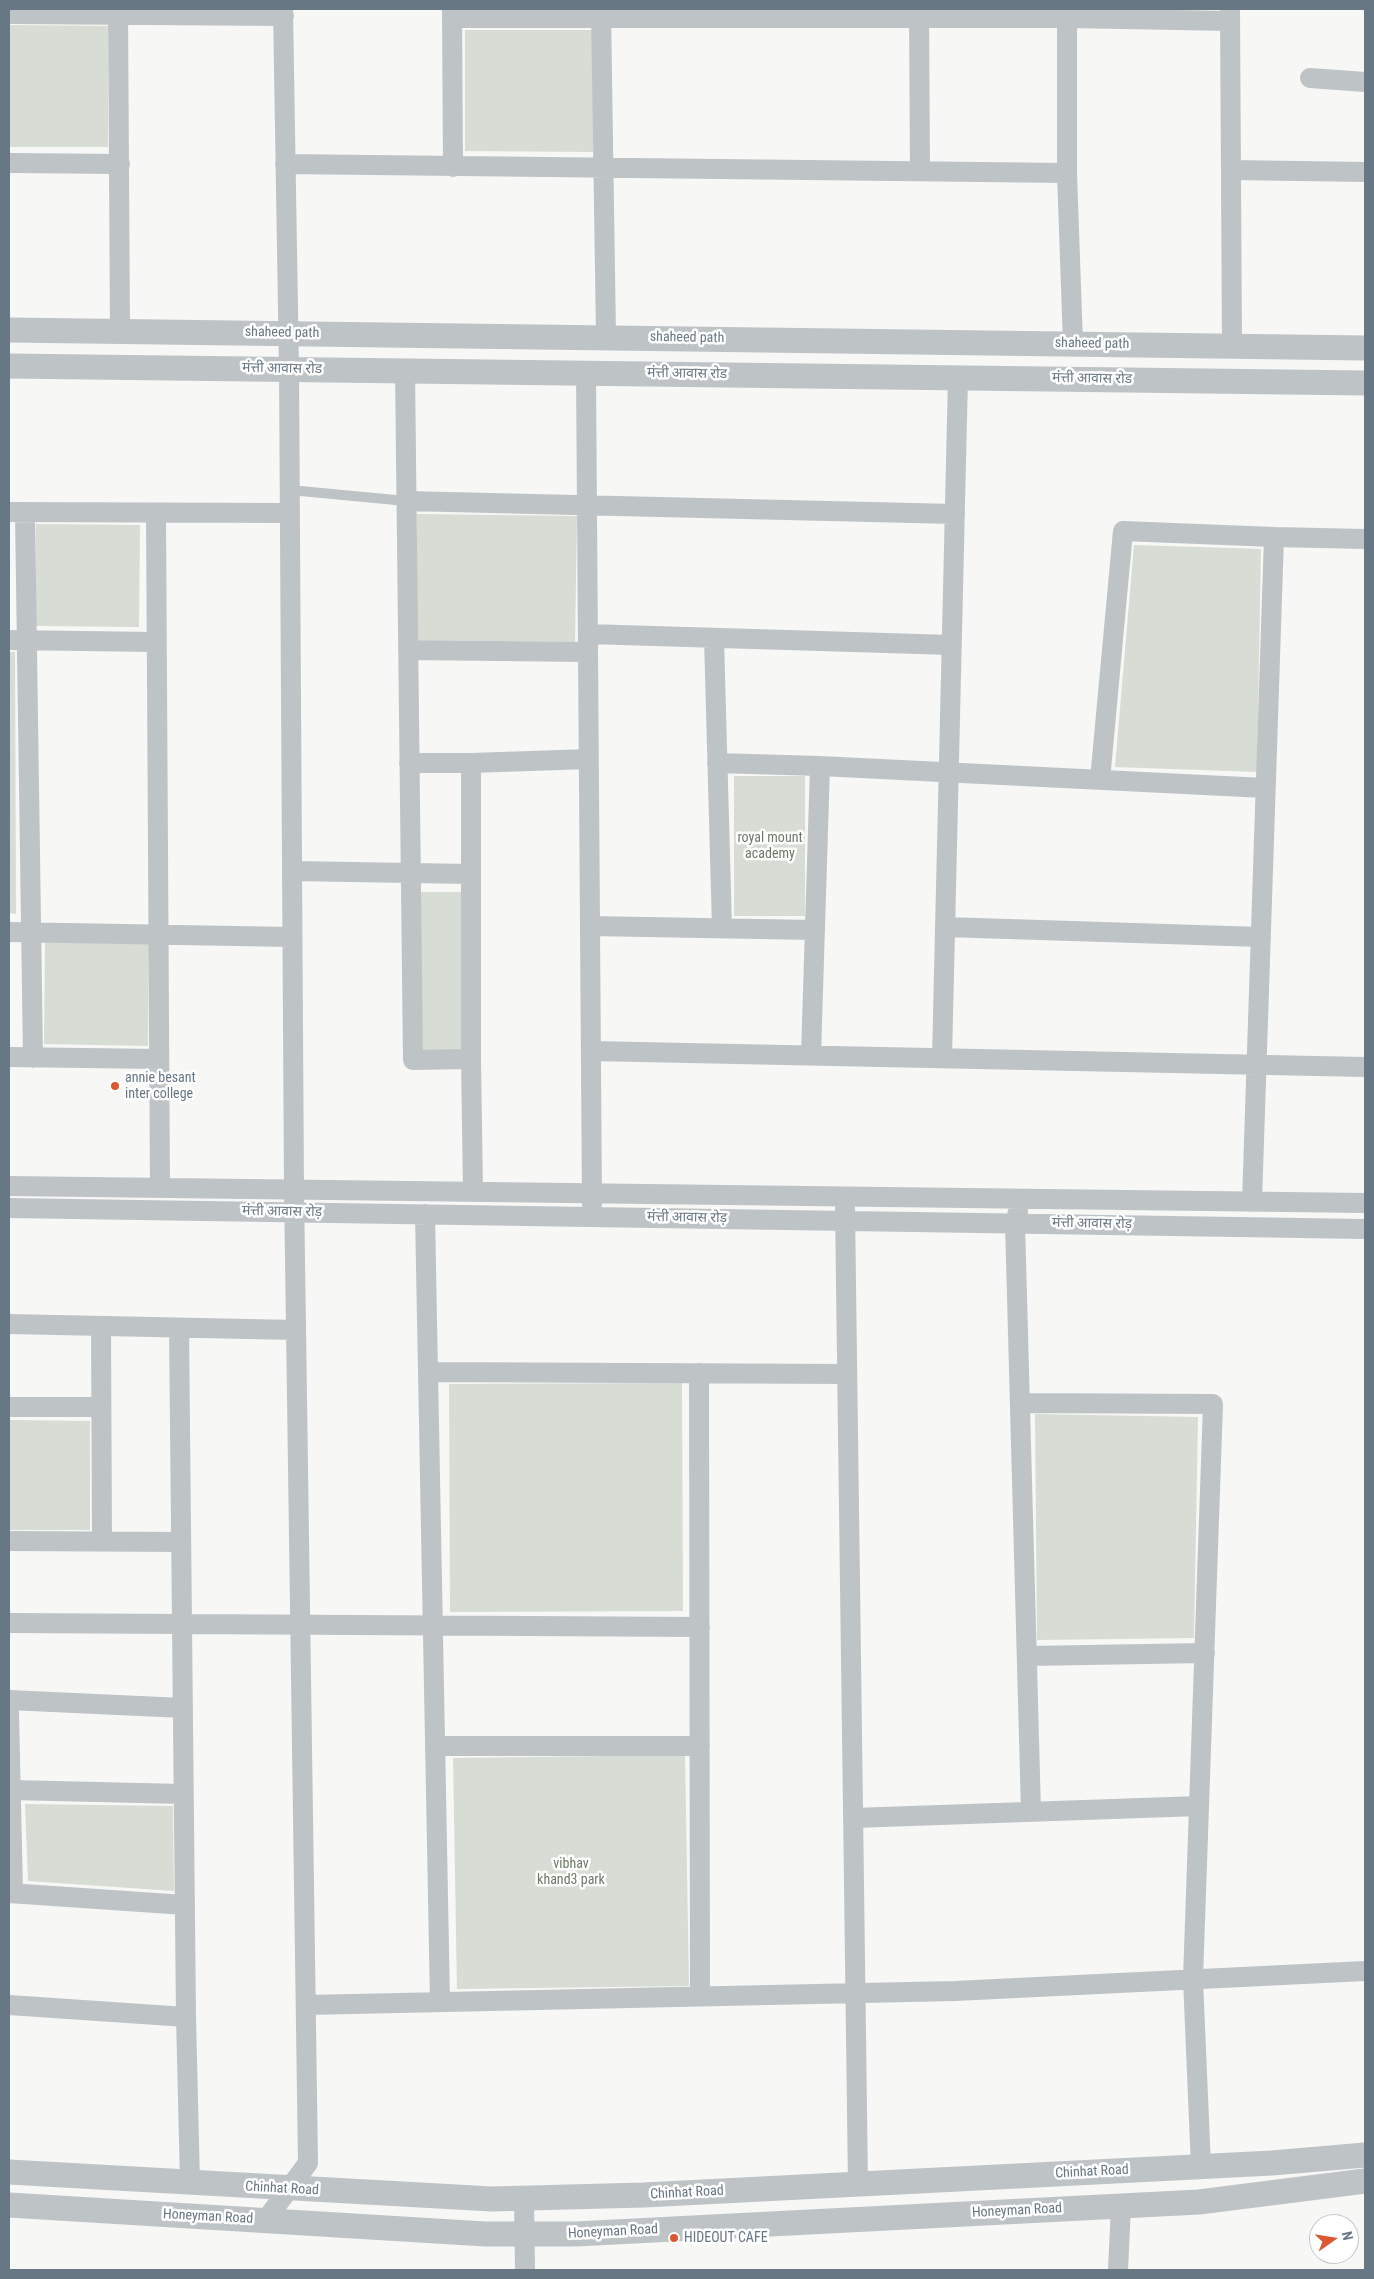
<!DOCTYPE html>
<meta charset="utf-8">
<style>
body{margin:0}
#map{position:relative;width:1374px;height:2279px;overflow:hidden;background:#f7f7f5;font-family:"Roboto Condensed",sans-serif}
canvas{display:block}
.frame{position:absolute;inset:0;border:10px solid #687784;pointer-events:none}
.north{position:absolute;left:1309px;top:2214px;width:50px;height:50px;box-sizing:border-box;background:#fff;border:1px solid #c3c9ce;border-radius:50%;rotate:77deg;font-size:14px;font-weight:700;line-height:20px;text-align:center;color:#687784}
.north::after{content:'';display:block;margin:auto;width:18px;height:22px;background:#da5932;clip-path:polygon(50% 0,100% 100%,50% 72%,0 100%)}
</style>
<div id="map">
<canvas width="1374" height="2279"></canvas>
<div class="frame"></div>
<div class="north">N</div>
</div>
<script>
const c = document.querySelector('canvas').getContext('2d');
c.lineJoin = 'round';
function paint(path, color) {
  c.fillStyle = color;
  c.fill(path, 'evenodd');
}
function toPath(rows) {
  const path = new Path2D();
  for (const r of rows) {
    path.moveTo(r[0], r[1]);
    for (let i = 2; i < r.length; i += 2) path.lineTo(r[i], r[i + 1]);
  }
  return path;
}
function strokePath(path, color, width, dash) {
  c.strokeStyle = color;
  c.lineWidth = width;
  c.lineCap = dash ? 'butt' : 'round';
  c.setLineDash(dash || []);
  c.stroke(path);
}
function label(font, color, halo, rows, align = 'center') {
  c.font = font + ' "Roboto Condensed","Noto Sans Devanagari",sans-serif';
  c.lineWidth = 5;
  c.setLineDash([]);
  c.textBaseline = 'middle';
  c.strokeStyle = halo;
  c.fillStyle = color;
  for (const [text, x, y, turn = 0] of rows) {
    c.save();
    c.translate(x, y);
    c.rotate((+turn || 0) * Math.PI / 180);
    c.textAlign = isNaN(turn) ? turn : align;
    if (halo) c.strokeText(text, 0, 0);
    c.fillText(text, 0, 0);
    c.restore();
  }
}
const green = toPath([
 [9,25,108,26,108,147,9,147],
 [465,30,593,30,593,152,465,151],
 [417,514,577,516,575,642,416,640],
 [36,524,140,525,139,627,35,626],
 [1134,545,1261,549,1257,772,1115,767],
 [9,652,15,652,16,914,9,913],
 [734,776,805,776,805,916,734,916],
 [420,892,463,892,462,1050,420,1050],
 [45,942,149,944,148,1046,44,1044],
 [682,1383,683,1611,450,1612,449,1384],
 [1035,1414,1198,1417,1194,1638,1037,1640],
 [9,1420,90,1421,90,1530,9,1530],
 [685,1755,689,1986,457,1989,453,1758],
 [25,1804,173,1806,174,1891,28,1881]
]);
const service = toPath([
 [290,490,406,501]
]);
const minor = toPath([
 [118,9,120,331],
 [452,9,453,167],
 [601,9,606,337],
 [919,9,920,171],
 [1067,9,1067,173,1073,344],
 [1230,9,1232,346],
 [9,14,284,16],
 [452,18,1067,18,1230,21],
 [1310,78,1365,82],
 [9,163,120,164],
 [285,164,1067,173],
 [1231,170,1365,172],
 [405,370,413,1060,471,1059,471,763,409,763],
 [586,372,592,1205],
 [406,501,955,514],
 [9,512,290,513],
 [25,513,33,1058],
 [156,513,160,1188],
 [588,634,952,645],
 [714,638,722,928],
 [9,640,155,642],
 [408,650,588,652],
 [471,763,589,759],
 [717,763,820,766,1265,788],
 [1100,780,1123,531,1274,537],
 [292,871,471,874],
 [590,926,815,930],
 [945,927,1261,937],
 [9,932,292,937],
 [591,1051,1365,1067],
 [811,1055,820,766],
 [9,1057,159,1059],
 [942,1058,958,377],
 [471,1059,473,1192],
 [9,1186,1365,1203],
 [1252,1202,1274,537,1365,539],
 [9,1208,1365,1229],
 [845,1208,858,2184],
 [1018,1212,1015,1223,1031,1812],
 [425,1214,440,2002],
 [9,1324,296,1330],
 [101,1326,102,1542],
 [179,1328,186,2017,190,2183],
 [428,1372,847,1374],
 [699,1373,700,1996],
 [1020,1403,1213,1404,1193,1979,1201,2167],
 [9,1407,101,1407],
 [9,1541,181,1542],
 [9,1623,700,1627],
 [1027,1656,1205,1653],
 [9,1700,183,1708],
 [9,1713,13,1893],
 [435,1746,700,1746],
 [11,1790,183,1794],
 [853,1818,1199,1806],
 [9,1893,185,1905],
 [9,2005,186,2017],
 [306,2005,955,1991,1365,1971],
 [524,2198,525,2270],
 [265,2221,308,2163,294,1189,289,369,283,9],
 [1118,2270,1121,2206]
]);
const tertiary = toPath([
 [9,330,1365,348],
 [9,366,1365,383],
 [9,2172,492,2199,644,2195,1272,2163,1365,2155],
 [9,2205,485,2234,576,2234,1199,2202,1365,2181]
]);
const markers = [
 [115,1086,5,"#da5932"],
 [674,2238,5,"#da5932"]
];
const streetNames = [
 ["shaheed path",282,333,1],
 ["shaheed path",687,338,1],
 ["shaheed path",1092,344,1],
 ["मंत्ती आवास रोड",282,369,1],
 ["मंत्ती आवास रोड",687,374,1],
 ["मंत्ती आवास रोड",1092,379,1],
 ["मंत्ती आवास रोड़",282,1212,1],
 ["मंत्ती आवास रोड़",687,1218,1],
 ["मंत्ती आवास रोड़",1092,1224,1],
 ["Chinhat Road",1092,2172,-3],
 ["Chinhat Road",282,2189,3],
 ["Chinhat Road",687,2193,-3],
 ["Honeyman Road",1017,2211,-3],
 ["Honeyman Road",208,2217,3],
 ["Honeyman Road",613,2232,-3]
];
const parkNames = [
 ["royal mount",770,838],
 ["academy",770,854],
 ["vibhav",571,1864],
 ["khand3 park",571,1880]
];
const poiNames = [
 ["annie besant",125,1078],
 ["inter college",125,1094],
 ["HIDEOUT CAFE",684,2238]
];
paint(green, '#d7dcd4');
strokePath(service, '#bec3c6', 10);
strokePath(minor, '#bec3c6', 20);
strokePath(tertiary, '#bec3c6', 25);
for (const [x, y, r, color] of markers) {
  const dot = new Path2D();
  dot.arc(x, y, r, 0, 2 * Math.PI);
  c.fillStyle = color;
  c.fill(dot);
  strokePath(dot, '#fff', 2);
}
label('14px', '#687784', '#fff', streetNames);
label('14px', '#6b7b66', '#fff', parkNames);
label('14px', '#687784', '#fff', poiNames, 'left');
</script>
